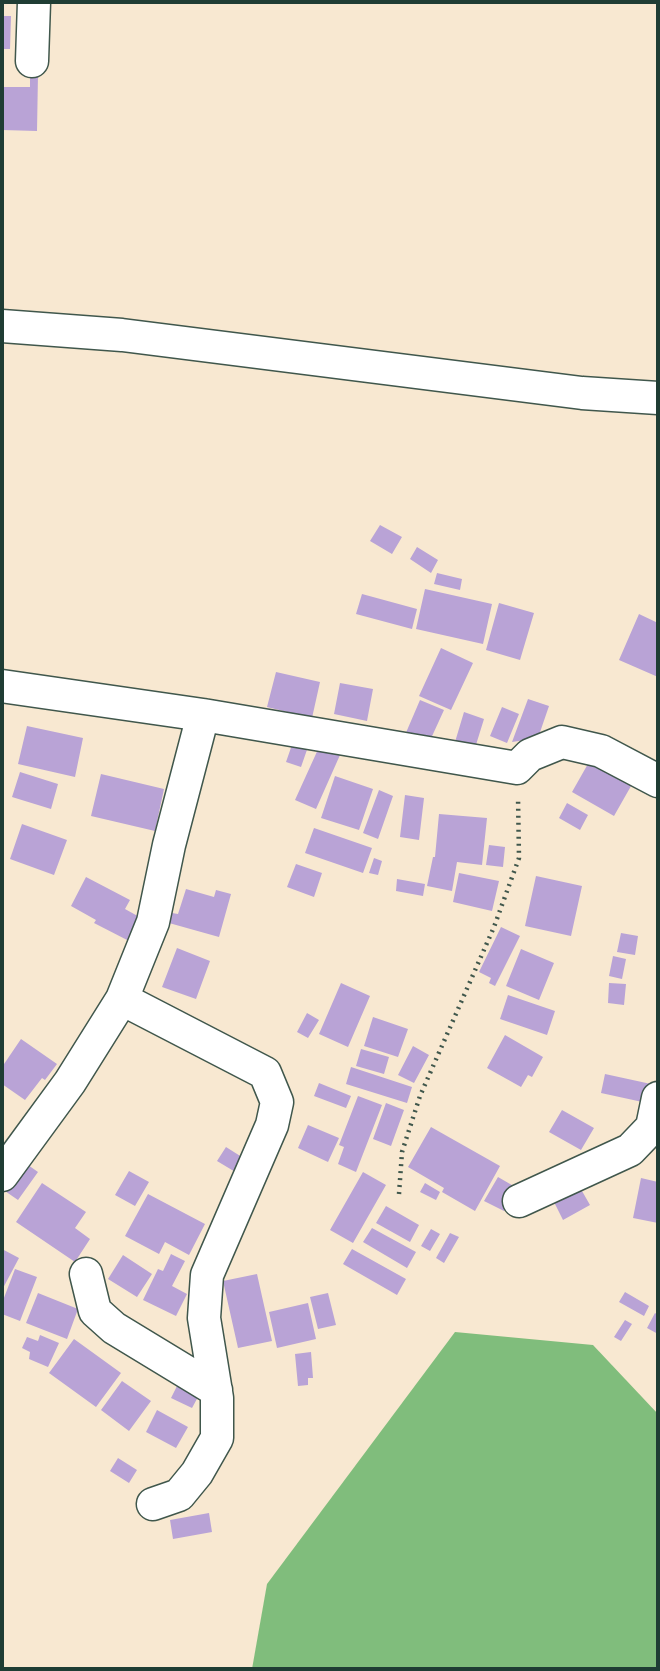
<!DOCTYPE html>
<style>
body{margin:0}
#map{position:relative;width:660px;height:1671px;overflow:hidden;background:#f8e8d1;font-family:"IM FELL Great Primer",serif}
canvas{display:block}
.frame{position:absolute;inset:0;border:4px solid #1f3d34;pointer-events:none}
</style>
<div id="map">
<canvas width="660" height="1671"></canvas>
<div class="frame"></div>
</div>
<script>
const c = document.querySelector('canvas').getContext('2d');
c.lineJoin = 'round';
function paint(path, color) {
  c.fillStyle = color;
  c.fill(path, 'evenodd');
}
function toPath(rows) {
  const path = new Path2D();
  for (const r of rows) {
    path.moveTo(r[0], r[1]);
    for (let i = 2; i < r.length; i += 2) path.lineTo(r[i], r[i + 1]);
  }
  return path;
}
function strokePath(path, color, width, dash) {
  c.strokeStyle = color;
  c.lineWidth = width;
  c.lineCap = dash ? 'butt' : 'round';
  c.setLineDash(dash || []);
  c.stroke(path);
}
const forest = toPath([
 [455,1332,593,1345,658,1414,658,1669,252,1669,267,1584]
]);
const building = toPath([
 [2,16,11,16,10,49,2,49],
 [30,74,38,74,37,131,2,130,2,87,30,87],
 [380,525,402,537,392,554,370,541],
 [417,547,438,560,431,573,410,559],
 [437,573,462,579,460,590,434,584],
 [425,589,492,604,483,644,416,629],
 [362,594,417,609,412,629,356,614],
 [499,603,534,613,520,660,486,650],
 [639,614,658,623,658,677,619,660],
 [441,648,473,663,451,710,419,696],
 [276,672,320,682,312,718,267,707],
 [340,683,373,689,367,721,334,714],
 [528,699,549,706,538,738,512,742],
 [420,700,444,710,428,745,405,735],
 [502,707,519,714,507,743,490,736],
 [464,712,484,719,475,748,455,742],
 [27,726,83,738,75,777,18,764],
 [294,739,309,744,301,767,286,762],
 [320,745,340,755,316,809,295,800],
 [593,755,635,779,614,816,572,792],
 [20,772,58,784,51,809,12,797],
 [101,774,164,789,155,831,91,816],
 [335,776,373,789,359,830,321,818],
 [379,790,393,796,378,839,363,833],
 [405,795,424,798,419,840,400,837],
 [567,803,588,815,580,830,559,818],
 [439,814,487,818,482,865,457,862,452,891,427,886,433,857,435,857],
 [22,824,67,840,54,875,10,859],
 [314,828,372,848,363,873,305,853],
 [489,845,505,847,503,867,486,865],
 [374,858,382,861,378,875,369,873],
 [296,864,322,873,314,897,287,887],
 [459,873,499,881,492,911,453,902],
 [536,876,582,886,571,936,525,926],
 [86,877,130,900,125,909,143,919,131,942,94,923,96,920,71,906],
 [397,879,425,884,423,896,396,891],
 [186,889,214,897,216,890,231,894,219,937,169,923,172,913,178,914],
 [501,927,520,936,495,986,489,983,491,978,479,972],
 [621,933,638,936,635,955,617,952],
 [177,948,210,961,196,999,162,987],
 [521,949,554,963,539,1000,506,986],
 [613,956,626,959,622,979,609,976],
 [341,983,370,996,348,1047,319,1034],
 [609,983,626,984,624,1005,608,1003],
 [508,995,555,1011,547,1035,500,1019],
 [307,1013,319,1020,308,1038,297,1032],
 [373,1017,408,1029,398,1057,364,1046],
 [505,1035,543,1057,532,1077,528,1075,521,1087,487,1068],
 [21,1039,57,1064,45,1080,42,1078,25,1100,2,1084,2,1067],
 [413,1046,429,1055,414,1083,398,1075],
 [361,1049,389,1057,384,1074,356,1066],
 [351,1067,412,1087,407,1103,346,1084],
 [605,1074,651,1084,647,1103,601,1093],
 [319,1083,351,1096,346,1108,314,1096],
 [358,1096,382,1105,356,1172,338,1164,344,1147,339,1145],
 [386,1103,404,1110,391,1146,373,1139],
 [562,1110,594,1128,581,1150,549,1132],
 [308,1125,339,1138,328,1162,298,1148],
 [431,1127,500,1166,475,1211,442,1192,444,1188,408,1167],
 [226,1147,245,1159,237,1173,217,1161],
 [21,1160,38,1172,18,1200,2,1189],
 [129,1171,149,1182,135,1206,115,1195],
 [363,1172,386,1185,353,1243,330,1230],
 [498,1177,517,1188,504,1211,484,1201],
 [641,1178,658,1182,658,1223,633,1218],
 [42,1183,86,1212,75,1228,90,1239,75,1262,16,1222],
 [425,1183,440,1192,436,1200,420,1192],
 [578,1184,590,1205,563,1220,552,1198],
 [148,1194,205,1224,189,1255,165,1242,159,1254,125,1236],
 [386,1206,419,1225,410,1242,376,1223],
 [372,1228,416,1252,407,1268,363,1242],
 [431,1229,440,1234,430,1251,421,1246],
 [450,1233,459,1237,444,1263,436,1258],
 [2,1249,19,1258,2,1290],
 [352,1249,406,1279,397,1295,343,1264],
 [171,1254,185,1261,172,1286,187,1294,176,1316,143,1300,158,1269,163,1271],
 [123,1255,152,1274,137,1297,108,1279],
 [15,1269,37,1277,20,1321,2,1314,2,1303],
 [257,1274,272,1341,238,1348,223,1281],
 [625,1292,649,1306,644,1316,619,1302],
 [38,1293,78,1309,67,1339,26,1323],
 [328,1293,336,1325,318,1329,310,1297],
 [308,1303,316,1339,277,1348,269,1312],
 [655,1313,658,1315,658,1334,647,1328],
 [625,1320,632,1324,621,1341,614,1337],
 [40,1335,59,1343,48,1367,29,1359,30,1352,22,1348,27,1337,38,1341],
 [74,1339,121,1373,96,1407,49,1373],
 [311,1352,313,1378,308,1378,308,1385,298,1386,295,1354],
 [122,1381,151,1401,129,1431,101,1410],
 [177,1386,198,1397,192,1408,171,1398],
 [157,1410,188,1427,176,1448,146,1432],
 [118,1458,137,1470,129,1483,110,1471],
 [209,1513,212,1532,173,1539,170,1520]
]);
const path = toPath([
 [399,1194,402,1152,420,1096,494,927,519,858,518,797]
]);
const minor = toPath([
 [32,61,34,2],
 [2,326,122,335,582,393,658,398],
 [2,686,203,715,517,768,530,755,562,742,601,751,658,781],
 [122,999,265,1073,277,1102,272,1125,207,1275,204,1318,217,1398,217,1438,197,1473,179,1495,153,1504],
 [2,1175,70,1082,122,999,153,922,169,845,203,715],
 [519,1201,630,1150,652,1127,658,1098],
 [86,1274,95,1311,114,1328,216,1390]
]);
paint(forest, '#80bd7c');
paint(building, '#b9a3d6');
strokePath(minor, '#40574c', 35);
strokePath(path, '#40574c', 4.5, [2, 5]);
strokePath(minor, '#fff', 32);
</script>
